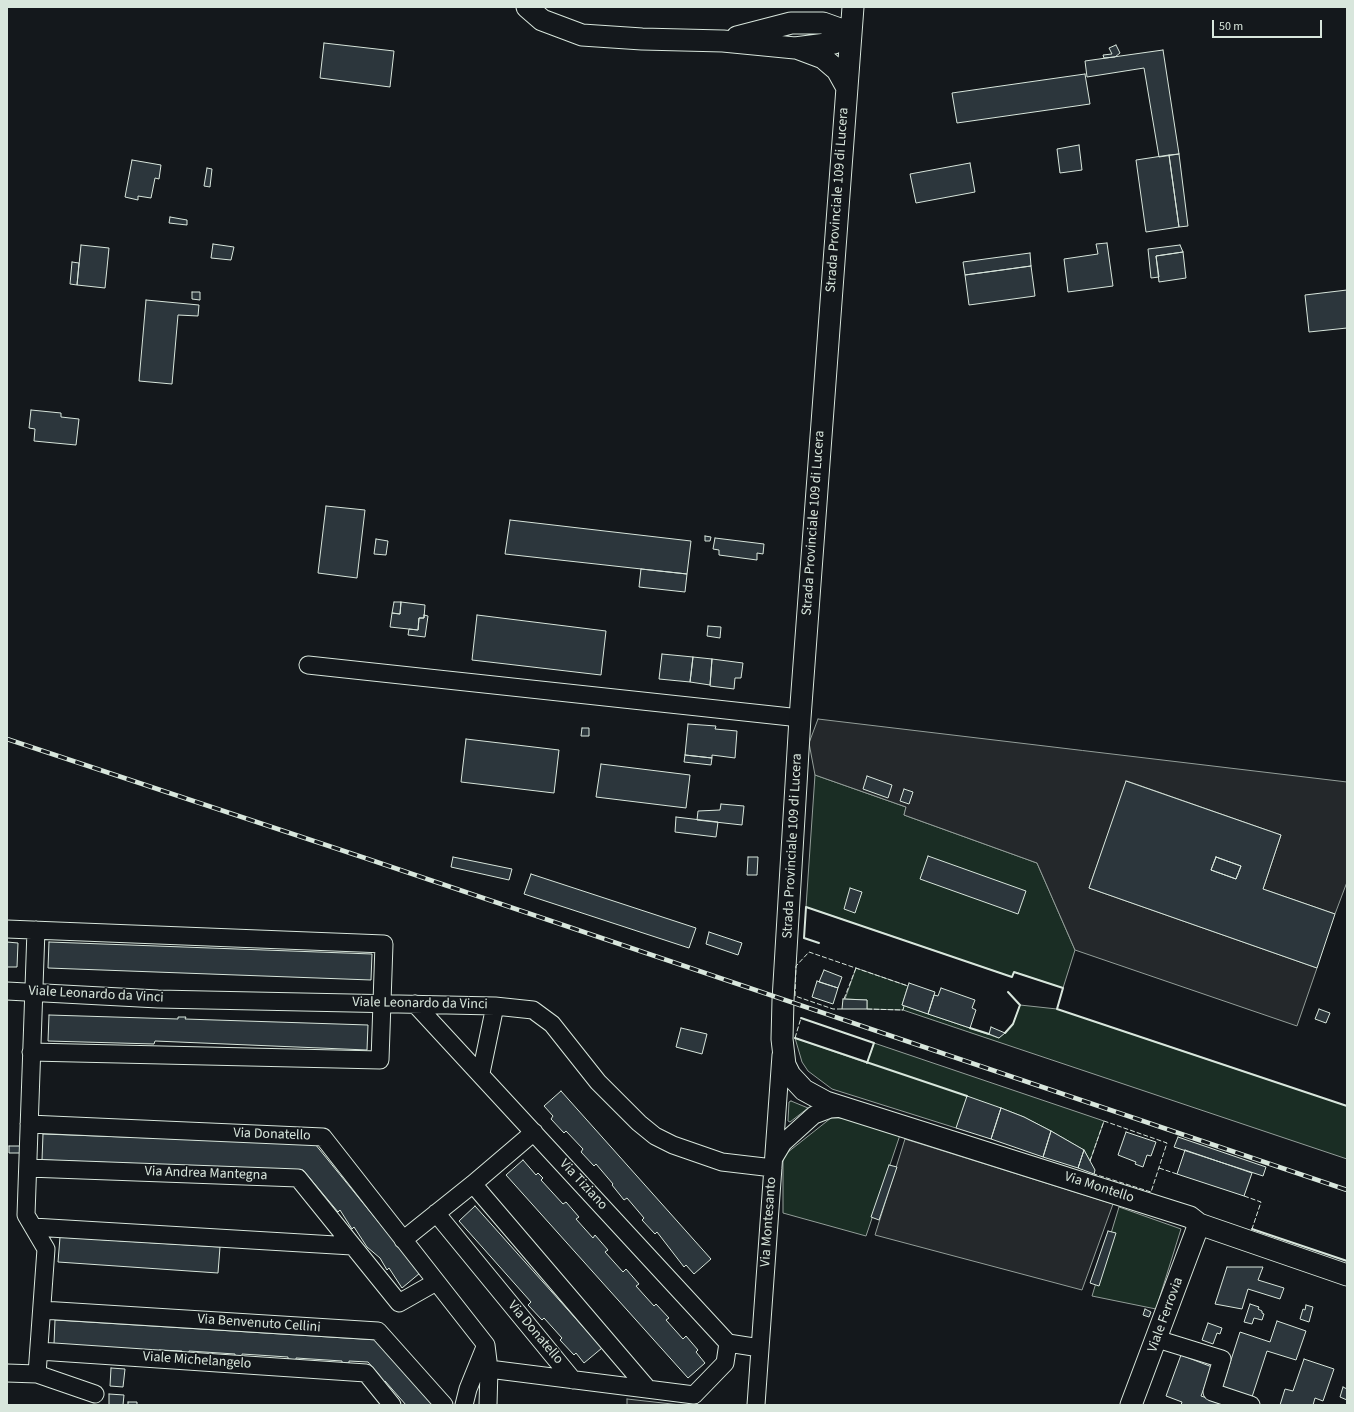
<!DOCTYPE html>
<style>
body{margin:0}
#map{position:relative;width:1354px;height:1412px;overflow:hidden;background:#14181c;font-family:"Source Sans 3",sans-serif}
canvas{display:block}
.frame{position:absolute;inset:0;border:8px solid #d8e6dc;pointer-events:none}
.scale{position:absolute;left:1212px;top:20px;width:110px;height:18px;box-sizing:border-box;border:2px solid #d8e6dc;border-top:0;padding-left:5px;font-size:12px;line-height:14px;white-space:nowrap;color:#d8e6dc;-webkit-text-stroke:3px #14181c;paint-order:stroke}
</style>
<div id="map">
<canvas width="1354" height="1412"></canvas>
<div class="frame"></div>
<div class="scale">50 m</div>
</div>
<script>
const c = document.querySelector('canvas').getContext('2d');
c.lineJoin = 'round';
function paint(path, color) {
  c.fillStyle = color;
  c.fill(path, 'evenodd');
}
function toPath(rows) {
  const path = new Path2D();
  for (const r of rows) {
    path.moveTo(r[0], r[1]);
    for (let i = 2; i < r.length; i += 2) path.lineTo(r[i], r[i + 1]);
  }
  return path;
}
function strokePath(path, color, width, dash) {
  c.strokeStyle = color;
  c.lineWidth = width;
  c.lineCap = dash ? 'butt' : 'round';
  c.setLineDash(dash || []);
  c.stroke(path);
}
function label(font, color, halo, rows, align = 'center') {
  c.font = font + ' "Source Sans 3",sans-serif';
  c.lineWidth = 3;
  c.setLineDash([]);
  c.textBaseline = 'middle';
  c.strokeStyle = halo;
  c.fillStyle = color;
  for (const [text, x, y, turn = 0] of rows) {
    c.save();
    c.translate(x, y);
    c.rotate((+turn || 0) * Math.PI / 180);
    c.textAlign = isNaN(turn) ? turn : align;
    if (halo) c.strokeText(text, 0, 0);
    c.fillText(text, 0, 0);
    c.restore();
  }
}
const green = toPath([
 [815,775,906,807,904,815,1037,863,1075,950,1063,988,1014,972,1012,977,806,907,815,775],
 [856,968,908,986,902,1005,999,1038,1013,1024,1020,1005,1057,1009,1347,1106,1347,1159,903,1010,867,1009,867,1000,845,999,856,968],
 [795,1038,867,1063,874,1043,1104,1121,1090,1161,1084,1150,1051,1131,1024,1117,1001,1108,956,1128,832,1089,808,1071,802,1062,795,1038],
 [791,1101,808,1108,790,1122,788,1121,789,1102,791,1101],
 [831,1118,846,1118,900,1135,866,1236,783,1213,783,1156,831,1118],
 [1119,1207,1181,1229,1156,1309,1092,1296,1119,1207]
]);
const parking = toPath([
 [818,719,1347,782,1347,882,1335,914,1263,889,1281,835,1127,781,1089,888,1317,968,1297,1026,1075,950,1037,863,904,815,906,807,815,775,809,743,818,719],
 [905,1139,1113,1204,1082,1290,875,1235,905,1139],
 [627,1399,681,1405,627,1405,627,1399]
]);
const building = toPath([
 [324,43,394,51,390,87,320,78,324,43],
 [1116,45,1120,53,1115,57,1104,58,1103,55,1112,54,1109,48,1116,45],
 [1163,50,1179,154,1159,157,1144,68,1087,77,1085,61,1163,50],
 [1085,74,1090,104,957,123,952,93,1085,74],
 [1079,145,1082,170,1060,173,1057,149,1079,145],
 [1179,154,1188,226,1179,227,1169,155,1179,154],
 [1169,155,1179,227,1146,232,1136,160,1169,155],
 [132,160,161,165,159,179,155,178,151,198,138,196,138,200,125,197,132,160],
 [970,163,975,192,916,203,910,174,970,163],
 [207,168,212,169,210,187,204,186,207,168],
 [170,217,187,220,187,225,169,223,170,217],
 [1107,243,1113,286,1068,292,1064,259,1098,254,1096,244,1107,243],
 [213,244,234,247,231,260,211,258,213,244],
 [81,245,109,248,105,288,77,285,81,245],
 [1180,245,1183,252,1156,256,1159,277,1151,278,1148,249,1180,245],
 [1183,252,1186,278,1159,282,1156,256,1183,252],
 [1030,253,1031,266,965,275,963,262,1030,253],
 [72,262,79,263,77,285,70,284,72,262],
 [1031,266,1035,296,969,305,965,275,1031,266],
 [1347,290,1347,328,1309,332,1305,295,1347,290],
 [192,292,200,292,200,300,192,299,192,292],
 [146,300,199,305,198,316,178,315,172,384,139,381,146,300],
 [31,410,61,413,61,417,79,419,76,445,34,441,35,429,29,428,31,410],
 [326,506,365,510,357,578,318,573,326,506],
 [510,520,691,541,687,574,505,554,510,520],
 [705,536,711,537,710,541,705,541,705,536],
 [715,538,764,544,763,554,757,553,757,560,719,555,719,550,713,549,715,538],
 [376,539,388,541,386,555,374,554,376,539],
 [641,569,687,574,685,592,639,587,641,569],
 [394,602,401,602,400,614,392,613,394,602],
 [401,602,425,605,424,618,419,618,418,630,390,627,392,613,400,614,401,602],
 [424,615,428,616,425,637,408,635,409,629,418,630,419,618,424,618,424,615],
 [477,615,606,631,601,675,472,660,477,615],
 [708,626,721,627,720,638,707,636,708,626],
 [662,654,693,657,690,682,659,679,662,654],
 [693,657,712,659,710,685,690,682,693,657],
 [712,659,743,663,741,678,735,678,734,689,710,686,712,659],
 [688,724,716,726,715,729,737,731,735,758,712,755,712,758,685,755,688,724],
 [582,728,589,728,589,736,581,736,582,728],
 [466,739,559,750,554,793,461,782,466,739],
 [685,755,712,758,711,765,684,762,685,755],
 [601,764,690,775,686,808,596,797,601,764],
 [867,776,892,785,888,798,863,789,867,776],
 [1126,781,1281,835,1263,889,1335,914,1317,968,1089,888,1126,781],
 [1216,857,1241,866,1236,879,1211,870,1216,857],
 [904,789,913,792,909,804,900,801,904,789],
 [721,804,744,806,742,825,697,820,698,811,720,810,721,804],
 [676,817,718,822,716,837,675,832,676,817],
 [928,856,1026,891,1018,914,920,879,928,856],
 [453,857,512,869,509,880,451,867,453,857],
 [748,857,758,857,757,875,747,875,748,857],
 [1216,857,1241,866,1236,879,1211,870,1216,857],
 [531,874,696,928,689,948,524,894,531,874],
 [850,888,862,892,855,913,844,909,850,888],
 [709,932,742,943,738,955,706,944,709,932],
 [7,942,18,943,17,967,7,967,7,942],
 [49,942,372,954,371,980,48,968,49,942],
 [824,970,842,977,838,988,819,982,824,970],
 [817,981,838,988,833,1004,812,997,817,981],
 [909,983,935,992,928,1014,902,1005,909,983],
 [941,988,975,1000,972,1008,976,1010,970,1028,928,1014,934,995,938,996,941,988],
 [843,999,867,1000,867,1009,842,1009,843,999],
 [1319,1009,1330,1013,1326,1023,1315,1019,1319,1009],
 [49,1015,178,1019,178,1017,186,1017,185,1019,368,1025,367,1050,155,1041,154,1044,48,1041,49,1015],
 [991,1027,1005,1033,999,1038,989,1034,991,1027],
 [681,1028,707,1034,702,1054,676,1047,681,1028],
 [561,1091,711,1259,694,1274,686,1265,684,1267,657,1232,655,1234,642,1220,644,1218,627,1198,624,1200,612,1185,613,1184,596,1164,594,1166,581,1152,583,1149,566,1131,564,1133,551,1119,553,1116,544,1106,561,1091],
 [967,1096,1001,1108,991,1139,956,1128,967,1096],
 [1001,1108,1024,1117,1051,1131,1043,1157,991,1139,1001,1108],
 [1051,1131,1084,1150,1078,1168,1043,1157,1051,1131],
 [1126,1132,1156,1142,1151,1156,1147,1155,1143,1167,1135,1164,1136,1162,1118,1155,1126,1132],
 [43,1134,315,1144,420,1273,402,1288,389,1268,387,1270,380,1258,367,1247,354,1227,352,1229,340,1210,338,1212,303,1170,42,1160,43,1134],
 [1178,1137,1266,1167,1263,1176,1174,1147,1178,1137],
 [9,1146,20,1146,20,1153,9,1153,9,1146],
 [1084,1150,1095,1170,1094,1174,1078,1168,1084,1150],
 [1185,1150,1252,1173,1244,1196,1177,1174,1185,1150],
 [523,1160,536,1175,538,1173,543,1178,541,1180,563,1204,566,1202,579,1217,576,1219,593,1238,595,1235,608,1250,605,1252,623,1272,626,1269,639,1284,636,1286,654,1306,656,1304,669,1318,666,1320,683,1339,686,1336,698,1350,696,1352,705,1363,688,1378,506,1175,523,1160],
 [889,1165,897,1167,879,1220,871,1217,889,1165],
 [475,1206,602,1348,584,1363,576,1353,574,1355,560,1340,562,1338,544,1318,542,1320,528,1305,531,1302,459,1221,475,1206],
 [1108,1231,1116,1233,1099,1286,1090,1283,1108,1231],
 [60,1237,220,1247,218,1273,58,1262,60,1237],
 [1227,1267,1263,1267,1258,1280,1284,1288,1280,1299,1248,1289,1242,1309,1215,1304,1227,1267],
 [1250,1304,1259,1307,1258,1309,1262,1311,1262,1313,1264,1314,1262,1320,1254,1318,1252,1324,1244,1322,1250,1304],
 [1306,1305,1313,1307,1309,1322,1300,1319,1303,1309,1305,1310,1306,1305],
 [1145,1309,1151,1312,1149,1317,1143,1315,1145,1309],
 [55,1320,378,1340,435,1405,406,1405,385,1381,383,1383,379,1378,380,1376,368,1362,349,1361,349,1363,342,1363,342,1361,296,1358,296,1360,288,1359,288,1357,242,1354,242,1357,235,1356,235,1354,189,1351,189,1354,182,1353,182,1351,159,1350,159,1352,54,1344,55,1320],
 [1277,1321,1306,1331,1296,1360,1267,1351,1251,1400,1221,1391,1240,1332,1270,1342,1277,1321],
 [1208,1323,1222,1328,1220,1334,1217,1333,1213,1344,1202,1340,1208,1323],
 [1181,1355,1212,1367,1201,1396,1228,1405,1181,1405,1182,1402,1166,1396,1181,1355],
 [1304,1359,1334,1369,1323,1401,1315,1398,1313,1405,1280,1405,1285,1389,1293,1391,1304,1359],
 [111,1368,125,1369,123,1387,110,1386,111,1368],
 [1343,1387,1347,1389,1347,1400,1340,1397,1343,1387],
 [109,1394,124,1395,123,1405,109,1405,109,1394],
 [128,1402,137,1402,137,1405,128,1405,128,1402]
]);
const minor = toPath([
 [308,665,800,718],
 [7,929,384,944,380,1060,31,1052],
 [7,991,158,999,495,1006,533,1010,552,1024,598,1082,639,1123,655,1136,673,1145,722,1162,773,1168],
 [415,1004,728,1343,760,1348],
 [481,1073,495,1006],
 [29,1124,323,1137,486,1345,489,1369,488,1405],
 [774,1158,783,1143,814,1115,830,1109,845,1108],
 [28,1168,298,1178,399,1303,436,1282],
 [473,1184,648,1389],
 [436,1213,573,1380],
 [33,1227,352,1246],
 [403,1240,473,1184,534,1132],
 [42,1310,378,1331,444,1405],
 [1157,1339,1222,1359,1212,1392,1251,1405],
 [39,1351,366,1373,392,1405],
 [489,1369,694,1395,725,1363,728,1343],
 [7,1373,37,1374,46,1249,26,1215,36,930],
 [37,1374,95,1394],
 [464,1405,468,1389,485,1347],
 [756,1405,781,1055]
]);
const major = toPath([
 [527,7,542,20,582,35,642,39,723,41,795,48,834,43,851,33],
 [853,7,800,718,783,1000,782,1039,785,1065,790,1075,804,1090,826,1102,1190,1217,1199,1224,1347,1275],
 [737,37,791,23,823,23,851,33],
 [799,49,823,58,837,70,847,88],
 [1131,1405,1199,1224]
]);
const rail = toPath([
 [7,739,365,858,1347,1190]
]);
const fence = toPath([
 [844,999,856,968],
 [842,1009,833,1009,795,996,796,966,809,952,908,986],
 [867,1009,903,1010,904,1006],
 [795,1038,801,1018],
 [1090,1161,1104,1121,1167,1143,1151,1192,1094,1174],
 [1159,1168,1177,1174],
 [1244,1196,1261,1202,1252,1229]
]);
const wall = toPath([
 [819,943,804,938,806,907,1012,977,1014,972,1063,988,1057,1009,1347,1106],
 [801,1018,874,1043,867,1063],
 [970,1028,989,1034],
 [1005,1033,1013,1024,1020,1005,1008,992],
 [795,1038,967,1096],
 [1252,1229,1347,1261]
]);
const streetNames = [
 ["Strada Provinciale 109 di Lucera",838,200,-86],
 ["Strada Provinciale 109 di Lucera",814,523,-86],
 ["Strada Provinciale 109 di Lucera",793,846,-87],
 ["Viale Leonardo da Vinci",96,995,3],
 ["Viale Leonardo da Vinci",420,1004,1],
 ["Via Donatello",272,1135,2],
 ["Via Andrea Mantegna",206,1174,2],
 ["Via Tiziano",583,1185,47],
 ["Via Montello",1099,1188,18],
 ["Via Montesanto",769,1222,-86],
 ["Viale Ferrovia",1166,1315,-70],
 ["Via Benvenuto Cellini",259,1324,4],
 ["Via Donatello",535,1333,50],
 ["Viale Michelangelo",197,1361,4]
];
paint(green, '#1a2d24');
strokePath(green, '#939e99', 1);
paint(parking, '#24282b');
strokePath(parking, '#939e99', 1);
paint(building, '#2c363c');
strokePath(building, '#d8e6dc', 1);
strokePath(minor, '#d8e6dc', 19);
strokePath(major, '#d8e6dc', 23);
strokePath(minor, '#14181c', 17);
strokePath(major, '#14181c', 21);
strokePath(rail, '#d8e6dc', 4.5);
strokePath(rail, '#14181c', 3, [9]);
strokePath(fence, '#d8e6dc', 1, [5, 2]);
strokePath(wall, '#d8e6dc', 2);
label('14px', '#d8e6dc', '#14181c', streetNames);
</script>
